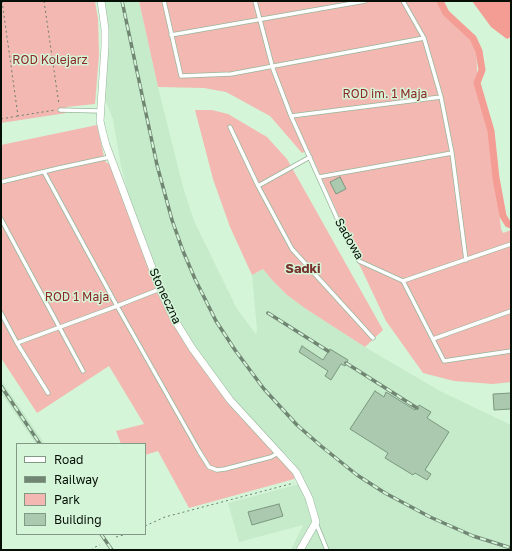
<!DOCTYPE html>
<meta charset="utf-8">
<style>
body{margin:0}
#map{position:relative;width:512px;height:551px;overflow:hidden;background:#d5f5d9;font-family:"Golos Text",sans-serif}
canvas{display:block}
.frame{position:absolute;inset:0;border:2px solid #050f06;pointer-events:none}
.legend{position:absolute;left:16px;top:443px;width:130px;height:92px;box-sizing:border-box;background:#d5f5d9;border:1px solid #829985;margin:0;padding:5px 7px;list-style:none;font-size:12px;color:#050f06}
.legend li{display:flex;align-items:center;gap:8px;height:20px}
.legend b{width:20px;border:1px solid #829985}
</style>
<div id="map">
<canvas width="512" height="551"></canvas>
<div class="frame"></div>
<ul class="legend">
<li><b style="height:5px;background:#fff"></b>Road</li>
<li><b style="height:5px;background:#708673"></b>Railway</li>
<li><b style="height:11px;background:#f3b8b1"></b>Park</li>
<li><b style="height:11px;background:#aac9ae"></b>Building</li>
</ul>
</div>
<script>
const c = document.querySelector('canvas').getContext('2d');
c.lineJoin = 'round';
function paint(path, color) {
  c.fillStyle = color;
  c.fill(path, 'evenodd');
}
function toPath(rows) {
  const path = new Path2D();
  for (const r of rows) {
    path.moveTo(r[0], r[1]);
    for (let i = 2; i < r.length; i += 2) path.lineTo(r[i], r[i + 1]);
  }
  return path;
}
function strokePath(path, color, width, dash) {
  c.strokeStyle = color;
  c.lineWidth = width;
  c.lineCap = dash ? 'butt' : 'round';
  c.setLineDash(dash || []);
  c.stroke(path);
}
function label(font, color, halo, rows, align = 'center') {
  c.font = font + ' "Golos Text",sans-serif';
  c.lineWidth = 3;
  c.setLineDash([]);
  c.textBaseline = 'middle';
  c.strokeStyle = halo;
  c.fillStyle = color;
  for (const [text, x, y, turn = 0] of rows) {
    c.save();
    c.translate(x, y);
    c.rotate((+turn || 0) * Math.PI / 180);
    c.textAlign = isNaN(turn) ? turn : align;
    if (halo) c.strokeText(text, 0, 0);
    c.fillText(text, 0, 0);
    c.restore();
  }
}
const built = toPath([
 [104,1,139,1,158,87,183,187,194,221,237,309,256,334,257,330,252,275,263,269,273,281,287,295,306,309,365,347,440,391,511,425,511,550,291,550,303,525,239,542,228,503,299,484,303,478,292,460,275,445,234,400,192,343,174,309,163,287,130,201,121,166,113,119,106,102,105,95],
 [1,380,45,444,36,444,1,393]
]);
const green = toPath([
 [1,1,95,1,98,19,99,55,95,104,66,107,66,113,1,123],
 [139,1,438,1,445,15,470,37,476,47,478,90,490,132,501,229,503,233,511,230,511,382,493,384,454,381,423,373,386,321,361,268,341,232,345,230,309,150,302,153,270,116,226,92,204,88,158,87],
 [195,110,212,110,228,114,267,137,287,159,383,330,365,347,306,309,287,295,273,281,263,269,252,275,230,227,213,179],
 [97,125,105,161,111,166,156,290,171,320,184,342,232,406,295,475,294,479,189,508,158,451,145,455,145,444,121,444,116,431,144,424,109,366,37,413,1,358,1,145]
]);
const water = toPath([
 [472,1,511,1,511,37,507,39,491,27]
]);
const canal = toPath([
 [440,1,446,13,473,38,479,51,482,70,477,83,491,131,496,178,503,216,508,224,511,225]
]);
const building = toPath([
 [340,177,346,189,336,194,330,182,340,177],
 [302,346,323,360,330,349,348,360,345,366,341,364,331,380,325,376,328,371,299,352,302,346],
 [375,391,384,397,386,392,415,410,419,405,431,412,427,418,449,432,425,470,431,474,427,480,415,473,413,475,385,458,388,453,350,429,375,391],
 [511,393,511,409,494,410,493,394,511,393],
 [279,504,283,516,252,525,248,512,279,504]
]);
const path = toPath([
 [2,1,18,116,55,110],
 [44,1,59,105],
 [1,119,18,116],
 [145,526,165,517,294,483],
 [116,537,127,534],
 [91,550,93,548,100,545]
]);
const lane = toPath([
 [164,1,181,76,231,74,424,38,403,1],
 [255,1,273,69,291,116,341,227,359,261,403,281,511,244],
 [171,35,365,1],
 [60,110,100,111],
 [291,116,441,97,424,38],
 [230,127,258,186,292,249,373,338],
 [452,153,466,260],
 [319,177,452,153,441,97],
 [1,182,59,168,110,157],
 [258,186,310,157],
 [1,219,83,371],
 [403,281,444,361,511,351],
 [160,289,117,306,199,451,209,467,217,470,225,469,271,457,278,453],
 [1,313,17,343,117,306,44,172],
 [433,339,511,311],
 [17,343,48,393],
 [316,523,327,550]
]);
const street = toPath([
 [101,1,105,29,105,46,100,121,103,134,106,145,160,289,174,319,192,348,230,400,296,472,309,498,316,522,300,550]
]);
const rail = toPath([
 [122,1,157,165,172,220,183,251,195,279,216,321,235,350,264,389,297,425,321,446,357,475,385,493,430,517,473,536,511,548],
 [268,313,328,351],
 [346,363,417,408],
 [1,386,40,444],
 [101,534,112,550]
]);
const parkNames = [
 ["ROD Kolejarz",50,60],
 ["ROD im. 1 Maja",385,94],
 ["ROD 1 Maja",77,297]
];
const streetNames = [
 ["Sadowa",349,239,60],
 ["Słoneczna",165,296,65]
];
const neighbourhoodNames = [
 ["Sadki",303,269]
];
paint(built, '#c5ebca');
paint(green, '#f3b8b1');
paint(water, '#f49d94');
strokePath(canal, '#f49d94', 7);
paint(building, '#aac9ae');
strokePath(building, '#7b987e', 1);
strokePath(lane, '#98b69b', 5);
strokePath(street, '#98b69b', 8);
strokePath(path, '#6a7f6d', 1, [2, 3]);
strokePath(lane, '#fff', 3.5);
strokePath(street, '#fff', 7);
strokePath(rail, '#708673', 3.5);
strokePath(rail, '#d5f5d9', 2, [6]);
label('12px', '#8c2825', '#d5f5d9', parkNames);
label('12px', '#050f06', '#d5f5d9', streetNames);
label('bold 13px', '#77312c', '#d5f5d9', neighbourhoodNames);
</script>
